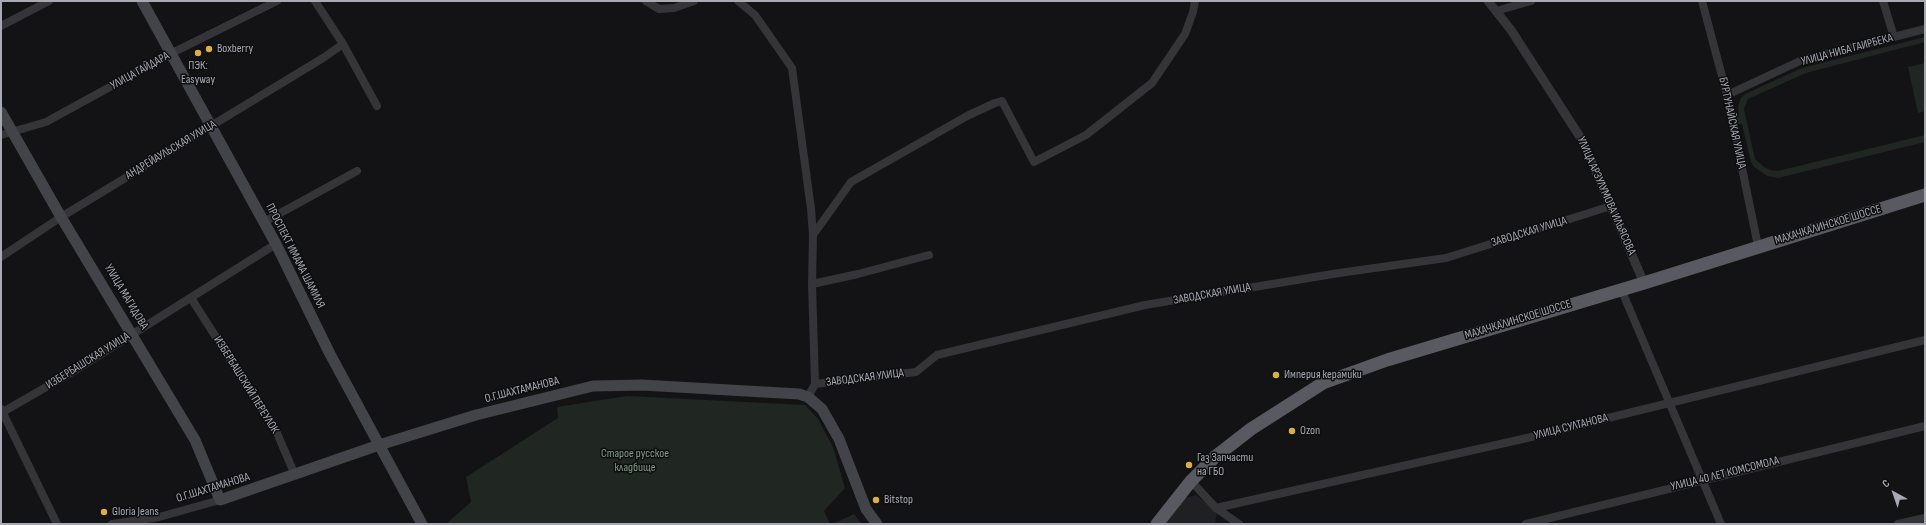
<!DOCTYPE html>
<meta charset="utf-8">
<style>
body{margin:0}
#map{position:relative;width:1926px;height:525px;overflow:hidden;background:#131315;font-family:"Sofia Sans Condensed",sans-serif}
canvas{display:block}
.frame{position:absolute;inset:0;border:2px solid #a7aab3;pointer-events:none}
.north{position:absolute;left:1874px;top:473px;width:40px;height:40px;-webkit-text-stroke:3px #0e0e10;paint-order:stroke;rotate:320deg;font-size:11px;font-weight:700;line-height:16px;text-align:center;color:#a7aab3}
.north::after{content:'';display:block;margin:auto;width:14px;height:18px;background:#a7aab3;clip-path:polygon(50% 0,100% 100%,50% 72%,0 100%)}
</style>
<div id="map">
<canvas width="1926" height="525"></canvas>
<div class="frame"></div>
<div class="north">С</div>
</div>
<script>
const c = document.querySelector('canvas').getContext('2d');
c.lineJoin = 'round';
function paint(path, color) {
  c.fillStyle = color;
  c.fill(path, 'evenodd');
}
function toPath(rows) {
  const path = new Path2D();
  for (const r of rows) {
    path.moveTo(r[0], r[1]);
    for (let i = 2; i < r.length; i += 2) path.lineTo(r[i], r[i + 1]);
  }
  return path;
}
function strokePath(path, color, width, dash) {
  c.strokeStyle = color;
  c.lineWidth = width;
  c.lineCap = dash ? 'butt' : 'round';
  c.setLineDash(dash || []);
  c.stroke(path);
}
function label(font, color, halo, rows, align = 'center') {
  c.font = font + ' "Sofia Sans Condensed",sans-serif';
  c.lineWidth = 3;
  c.setLineDash([]);
  c.textBaseline = 'middle';
  c.strokeStyle = halo;
  c.fillStyle = color;
  for (const [text, x, y, turn = 0] of rows) {
    c.save();
    c.translate(x, y);
    c.rotate((+turn || 0) * Math.PI / 180);
    c.textAlign = isNaN(turn) ? turn : align;
    if (halo) c.strokeText(text, 0, 0);
    c.fillText(text, 0, 0);
    c.restore();
  }
}
const built = toPath([
 [1196,495,1217,511,1215,524,1164,524,1184,498]
]);
const green = toPath([
 [1925,37,1925,42,1806,73,1748,99,1744,109,1755,159,1764,167,1770,170,1778,171,1925,135,1925,142,1778,178,1767,176,1754,167,1751,162,1742,124,1738,124,1736,118,1739,116,1738,106,1741,98,1745,94,1802,68],
 [1925,63,1925,111,1918,113,1908,67],
 [627,396,805,405,818,419,833,447,845,488,824,511,830,524,446,524,471,502,466,477,558,418,557,407],
 [854,514,862,524,833,524]
]);
const minor = toPath([
 [315,1,343,44,377,106],
 [646,1,659,9,674,8,694,1],
 [738,1,755,15,792,68,811,209,813,235,812,284,815,384,808,397],
 [1702,1,1727,95,1758,246],
 [1883,1,1894,37],
 [1496,11,1531,1],
 [1,26,49,1],
 [1727,95,1802,60,1925,29],
 [1,135,46,122,170,54,277,1],
 [264,222,357,171],
 [813,235,851,182,967,116,995,103,1002,101,1034,162,1086,135,1152,83,1185,34,1193,12,1195,1],
 [1,257,61,217,323,58,343,44],
 [812,284,858,274,929,255],
 [1621,289,1721,524],
 [191,298,277,433,295,475],
 [815,384,916,372,937,355,1145,305,1339,273,1446,258,1611,206],
 [1,409,57,524],
 [1,413,74,371,276,244],
 [1191,481,1216,508,1239,524],
 [1216,508,1527,438,1925,340],
 [112,524,159,517,220,500],
 [1526,524,1925,426],
 [1898,524,1925,518]
]);
const tertiary = toPath([
 [1488,1,1511,30,1582,140,1644,283]
]);
const secondary = toPath([
 [142,1,276,244,330,354,422,524],
 [1,112,61,217,195,440,220,500,379,445,476,415,593,386,642,385,799,394,808,397,822,409,839,439,866,509,877,524]
]);
const trunk = toPath([
 [1157,524,1191,481,1215,457,1251,429,1323,383,1387,360,1644,283,1925,195]
]);
const markers = [
 [209,49,4,"#daaf46"],
 [198,53,4,"#daaf46"],
 [1276,375,4,"#daaf46"],
 [1292,431,4,"#daaf46"],
 [1189,465,4,"#daaf46"],
 [876,500,4,"#daaf46"],
 [104,512,4,"#daaf46"]
];
const poiNames = [
 ["Boxberry",217,49],
 ["ПЭК:",198,66,"center"],
 ["Easyway",198,80,"center"],
 ["Империя керамики",1284,375],
 ["Ozon",1300,431],
 ["Газ Запчасти",1197,458],
 ["на ГБО",1197,472],
 ["Bitstop",884,500],
 ["Gloria Jeans",112,512]
];
const streetNames = [
 ["УЛИЦА НИБА ГАИРБЕКА",1847,50,-15],
 ["УЛИЦА ГАЙДАРА",140,71,-29],
 ["БУРТУНАЙСКАЯ УЛИЦА",1732,123,78],
 ["АНДРЕЙАУЛЬСКАЯ УЛИЦА",171,150,-31],
 ["УЛИЦА АРЗУЛУМОВА ИЛЬЯСОВА",1606,196,66],
 ["МАХАЧКАЛИНСКОЕ ШОССЕ",1828,225,-17],
 ["ЗАВОДСКАЯ УЛИЦА",1529,232,-17],
 ["ПРОСПЕКТ ИМАМА ШАМИЛЯ",295,256,63],
 ["ЗАВОДСКАЯ УЛИЦА",1212,294,-10],
 ["УЛИЦА МАГИДОВА",126,297,59],
 ["МАХАЧКАЛИНСКОЕ ШОССЕ",1518,320,-17],
 ["ИЗБЕРБАШСКАЯ УЛИЦА",88,361,-32],
 ["ЗАВОДСКАЯ УЛИЦА",865,378,-7],
 ["ИЗБЕРБАШСКИЙ ПЕРЕУЛОК",246,385,58],
 ["О.Г.ШАХТАМАНОВА",522,390,-14],
 ["УЛИЦА СУЛТАНОВА",1571,427,-14],
 ["УЛИЦА 40 ЛЕТ КОМСОМОЛА",1725,474,-14],
 ["О.Г.ШАХТАМАНОВА",213,488,-17]
];
const parkNames = [
 ["Старое русское",635,454],
 ["кладбище",635,468]
];
paint(built, '#202022');
paint(green, '#202621');
strokePath(minor, '#353539', 8);
strokePath(tertiary, '#353539', 9);
strokePath(secondary, '#434449', 11);
strokePath(trunk, '#595a61', 13);
for (const [x, y, r, color] of markers) {
  const dot = new Path2D();
  dot.arc(x, y, r, 0, 2 * Math.PI);
  c.fillStyle = color;
  c.fill(dot);
  strokePath(dot, '#0e0e10', 1.5);
}
label('12px', '#a7aab3', '#0e0e10', poiNames, 'left');
label('12px', '#a7aab3', '#0e0e10', streetNames);
label('12px', '#809c83', '#0e0e10', parkNames);
</script>
